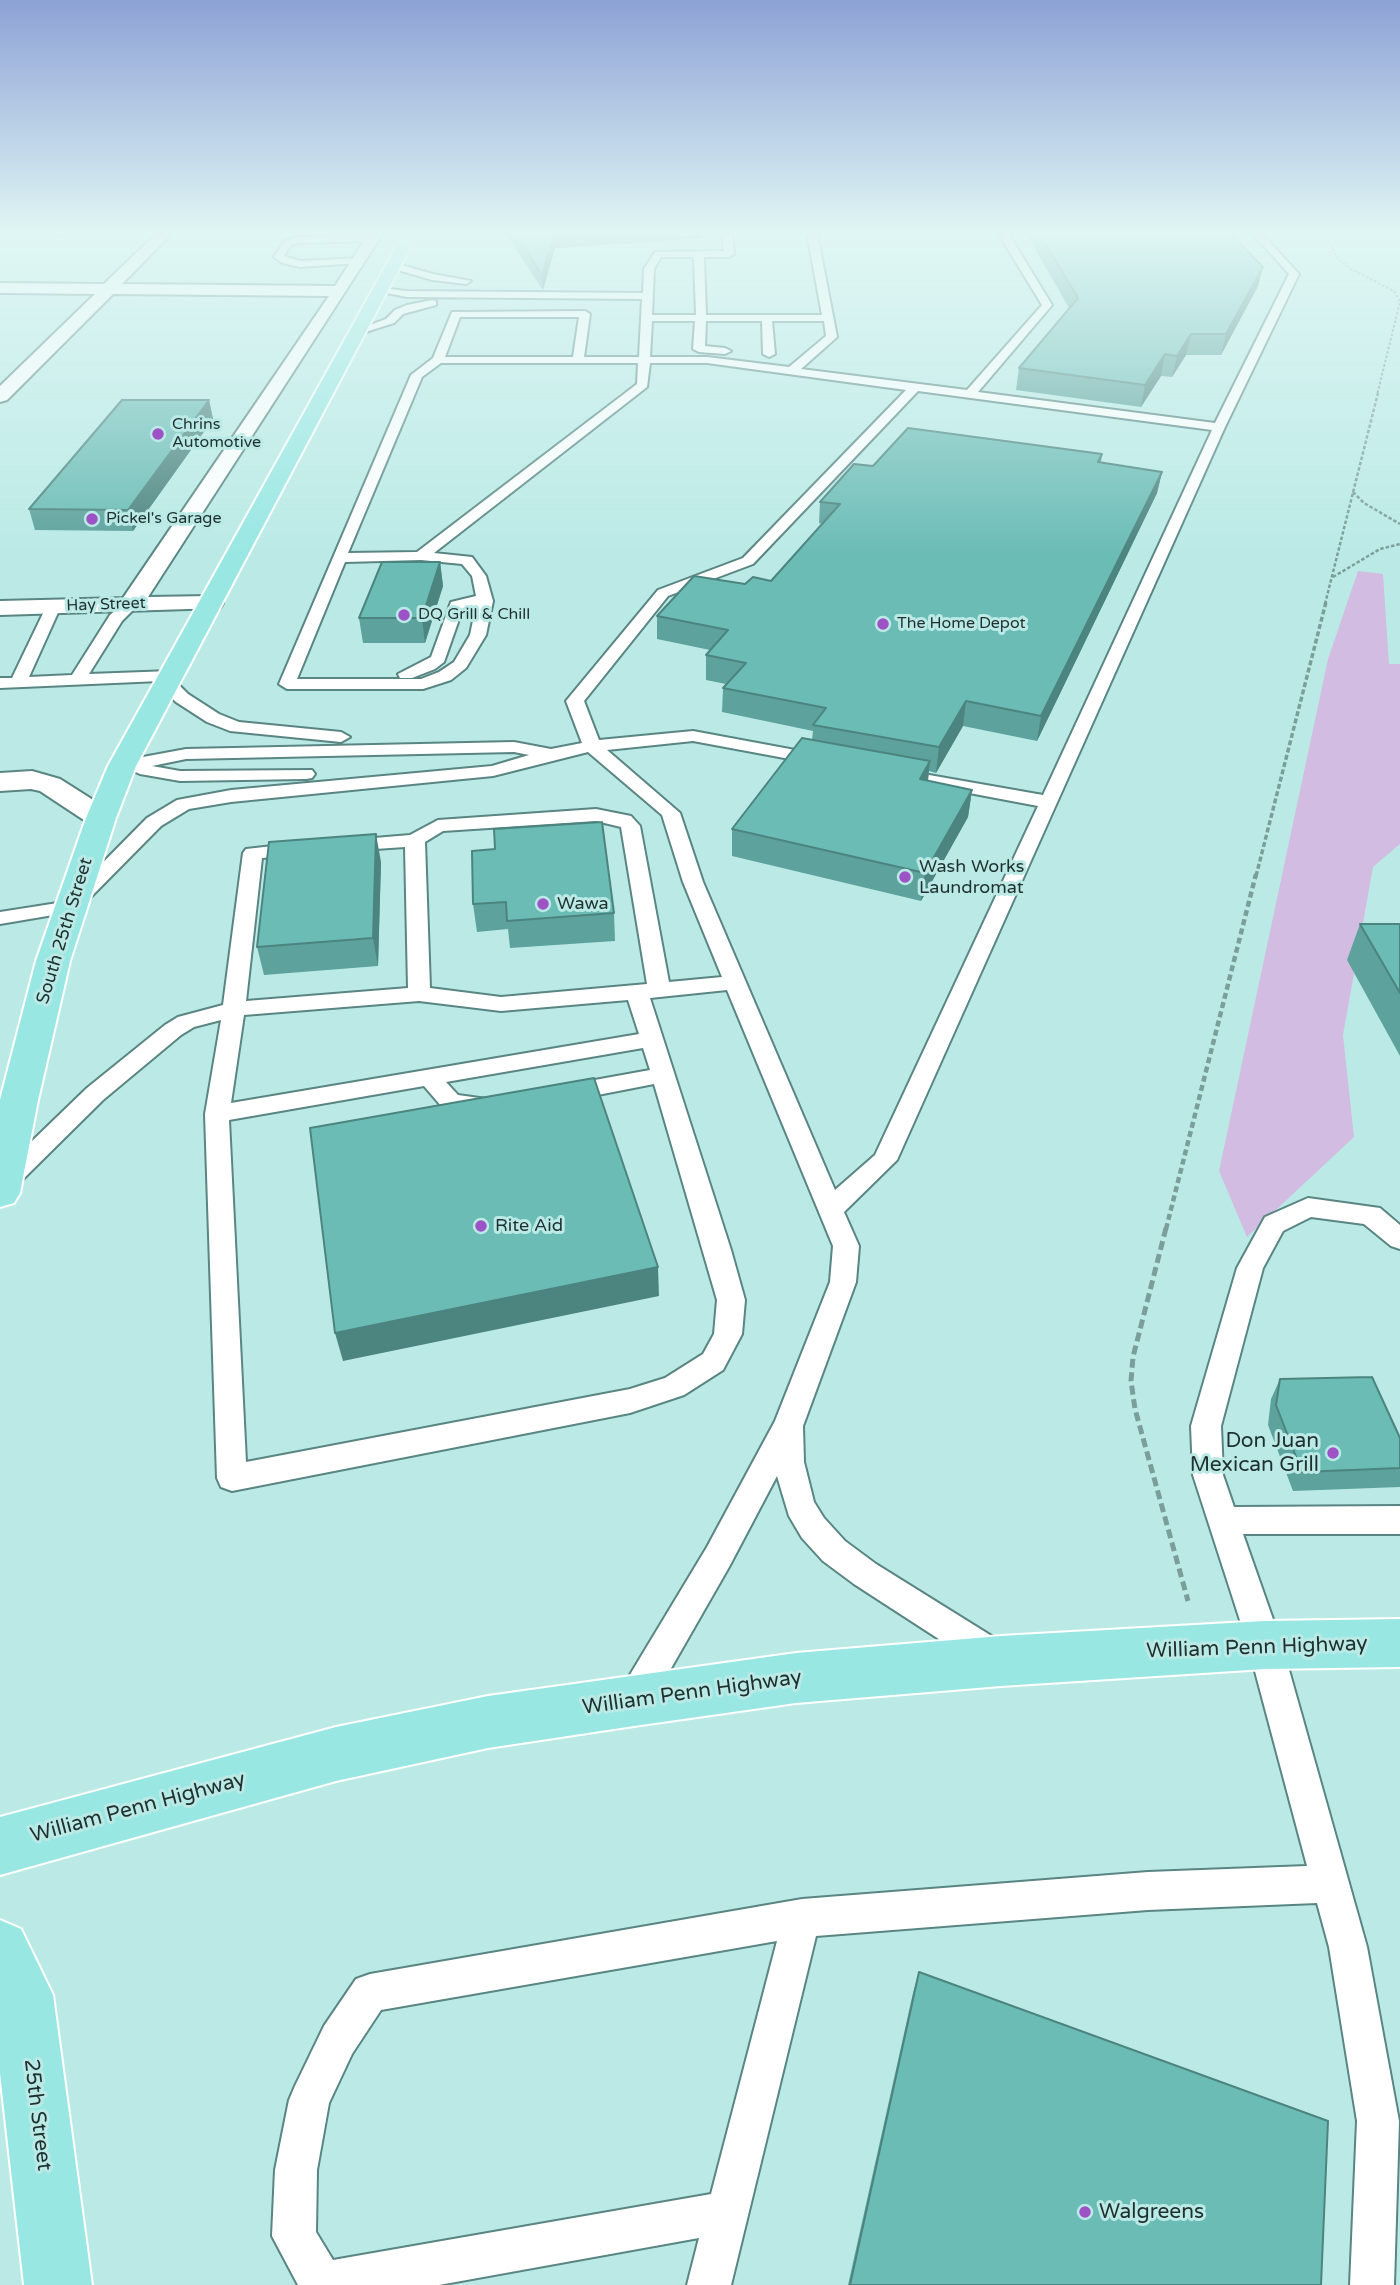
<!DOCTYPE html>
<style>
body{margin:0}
canvas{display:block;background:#bbeae6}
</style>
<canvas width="1400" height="2285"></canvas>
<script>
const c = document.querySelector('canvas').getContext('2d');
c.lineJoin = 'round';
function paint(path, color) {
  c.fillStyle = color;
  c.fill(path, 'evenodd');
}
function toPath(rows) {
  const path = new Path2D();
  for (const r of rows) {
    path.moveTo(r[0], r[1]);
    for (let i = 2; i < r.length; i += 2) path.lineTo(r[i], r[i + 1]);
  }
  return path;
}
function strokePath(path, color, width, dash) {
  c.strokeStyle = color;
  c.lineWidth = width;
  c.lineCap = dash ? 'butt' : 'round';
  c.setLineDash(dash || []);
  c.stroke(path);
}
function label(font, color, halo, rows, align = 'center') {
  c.font = font + ' "Varela Round",sans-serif';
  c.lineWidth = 6;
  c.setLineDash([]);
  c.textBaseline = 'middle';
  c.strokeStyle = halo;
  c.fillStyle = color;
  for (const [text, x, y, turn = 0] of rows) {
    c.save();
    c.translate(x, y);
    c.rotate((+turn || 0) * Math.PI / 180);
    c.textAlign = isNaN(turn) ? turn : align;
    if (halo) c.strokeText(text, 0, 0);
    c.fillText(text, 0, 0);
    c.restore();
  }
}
const green = toPath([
 [1358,571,1383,574,1389,664,1400,664,1400,844,1373,867,1343,1035,1354,1137,1247,1237,1219,1171,1328,659]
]);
const pathFar4 = toPath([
 [1340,233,1332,247,1337,258,1351,269,1394,291,1400,302,1377,395]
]);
const pathFar3 = toPath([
 [1353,492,1364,503,1400,524],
 [1333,577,1380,549,1400,544],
 [1325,604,1378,393]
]);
const pathFar2 = toPath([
 [1256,876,1326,602]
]);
const pathFar1 = toPath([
 [1166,1229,1256,874]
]);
const path = toPath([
 [1166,1228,1133,1357,1131,1381,1135,1409,1188,1601]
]);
const lane = toPath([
 [54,233,64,233,60,236,54,233],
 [427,233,411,237,406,234,407,233,427,233],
 [722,233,732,233,734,254,729,257,704,257,706,315,822,315,807,233,817,233,837,337,801,369,967,390,1042,305,998,233,1008,233,1052,305,978,392,1215,423,1289,274,1252,233,1261,233,1299,274,1225,427,897,1160,844,1212,859,1246,856,1282,803,1426,804,1462,814,1502,824,1518,845,1541,876,1564,1006,1645,1011,1656,1006,1667,994,1672,982,1667,854,1584,823,1561,802,1538,789,1516,777,1476,729,1567,646,1712,634,1716,622,1712,617,1700,622,1688,707,1547,775,1421,830,1282,833,1246,727,990,650,998,731,1250,745,1300,742,1334,723,1370,684,1395,630,1413,232,1491,221,1487,217,1478,205,1114,221,1020,194,1027,181,1035,103,1100,11,1191,0,1193,0,1172,87,1088,165,1025,178,1017,223,1005,243,853,246,849,300,843,310,849,300,855,262,858,246,1001,408,988,405,847,346,851,339,849,336,845,339,841,410,835,438,820,596,809,631,816,640,826,669,982,722,977,683,882,662,815,588,752,493,776,231,802,189,809,161,826,77,911,0,924,0,912,64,902,147,818,177,800,231,790,492,766,529,755,514,752,186,759,152,766,180,771,312,770,315,774,312,778,306,779,180,781,140,774,131,770,116,770,113,766,116,762,186,749,514,742,551,749,582,743,566,701,658,590,743,558,906,390,707,363,650,363,647,387,434,553,472,557,486,576,493,601,486,635,466,668,451,680,423,689,287,689,279,684,411,375,433,358,452,312,585,311,590,314,584,357,639,357,642,299,407,297,376,291,381,288,407,291,643,293,644,269,655,252,724,251,722,233],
 [661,257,694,257,696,315,652,315,654,269,661,257],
 [460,317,579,317,573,357,445,357,460,317],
 [652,321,695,321,693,349,699,352,725,354,731,351,725,348,705,346,706,321,762,321,763,354,769,357,775,354,772,321,824,321,826,336,789,367,707,357,650,357,652,321],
 [441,363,638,363,637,384,417,552,348,553,422,377,441,363],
 [918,391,1212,430,1043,795,895,769,886,774,895,779,1038,806,875,1155,835,1190,703,882,680,813,607,750,693,741,822,765,831,760,822,755,693,731,599,740,584,701,668,596,753,564,918,391],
 [421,560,462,564,472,576,476,596,451,602,431,657,398,674,400,678,412,678,435,669,444,662,463,608,476,606,470,635,454,662,439,672,421,679,297,679,345,562,421,560],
 [596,821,621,827,647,984,501,997,430,988,425,842,443,831,596,821],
 [628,1000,639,1034,231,1103,244,1015,419,1001,501,1011,628,1000],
 [643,1048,650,1070,567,1085,559,1087,555,1093,559,1099,567,1101,654,1084,717,1300,714,1334,703,1354,665,1378,630,1389,246,1462,229,1120,424,1086,442,1107,470,1114,486,1114,494,1112,498,1106,494,1100,458,1095,446,1082,643,1048],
 [372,236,377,239,375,241,299,243,291,245,284,256,300,261,362,258,364,260,359,263,300,267,282,263,274,257,285,241,298,237,372,236],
 [394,263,433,274,471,281,466,284,432,280,391,268,389,266,394,263],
 [432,300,436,301,436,305,403,314,394,323,356,335,351,332,386,319,395,310,407,305,432,300],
 [131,599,139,604,122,621,89,674,171,671,177,672,179,676,174,680,188,694,219,714,239,722,341,732,350,737,341,742,230,731,207,722,176,702,161,687,160,681,0,688,0,678,12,678,48,603,53,601,61,606,29,677,72,675,110,615,126,601,131,599],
 [1308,1198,1380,1208,1400,1225,1400,1249,1391,1246,1364,1224,1311,1217,1283,1231,1263,1268,1221,1426,1223,1475,1234,1507,1400,1506,1400,1534,1243,1534,1282,1645,1367,1947,1399,2121,1394,2285,1350,2285,1357,2121,1329,1947,1317,1903,1148,1910,816,1936,731,2285,687,2285,699,2238,439,2285,298,2285,272,2236,275,2170,289,2100,295,2086,324,2026,356,1979,370,1974,802,1899,1148,1872,1307,1866,1248,1645,1193,1475,1191,1426,1237,1268,1265,1217,1308,1198],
 [777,1941,711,2194,333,2260,316,2232,317,2170,329,2103,352,2054,381,2010,777,1941]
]);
const street = toPath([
 [157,233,172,233,122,284,335,286,369,233,383,233,148,597,211,596,220,598,223,603,220,608,0,615,0,601,123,598,329,296,113,294,7,400,0,402,0,386,95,294,0,293,0,283,104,284,157,233],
 [32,771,60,779,112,812,116,818,112,824,101,827,90,824,40,791,31,789,0,791,0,773,32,771]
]);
const primary = toPath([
 [404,233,418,233,136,766,116,818,70,961,38,1100,20,1193,14,1203,0,1207,0,1100,36,961,86,818,108,766,404,233],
 [1400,1619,1400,1667,1265,1669,1001,1686,796,1703,634,1726,488,1748,336,1781,0,1875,0,1817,336,1727,488,1696,796,1653,1001,1636,1265,1621,1400,1619],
 [0,1920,21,1929,53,1995,92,2285,24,2285,0,2073,0,1920]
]);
const wall = toPath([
 [505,233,702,233,702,238,555,248,543,290],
 [1026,233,1230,233,1263,267,1258,286,1221,355,1186,355,1172,377,1161,376,1141,407,1016,390,1019,368,1069,308],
 [209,400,213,419,133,531,35,530,29,509],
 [1102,454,1101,463,1162,472,1157,493,1037,741,963,726,936,773,929,771,928,781,972,790,968,817,921,901,732,856,732,829,812,740,813,731,722,712,723,688,726,684,706,680,706,655,710,650,657,639,657,616,745,584,771,581,822,524,819,523,820,502,873,466],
 [440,562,443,586,425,643,363,643,359,618],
 [472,851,614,913,615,941,510,948,508,929,477,932,473,904],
 [381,862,378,966,264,975,257,947],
 [1360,924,1400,924,1400,1056,1347,960],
 [1280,1379,1400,1438,1400,1487,1293,1491,1268,1425,1271,1399],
 [919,1972,1321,2285,848,2285,913,1993]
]);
const shadedWall = toPath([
 [573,233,702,233,702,238,555,248,543,290,542,275,554,234],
 [1263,267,1258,286,1221,355,1226,334],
 [1191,334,1186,355,1172,377,1177,356],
 [1165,354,1161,376,1141,407,1145,385],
 [209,400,213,419,133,531,128,510],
 [1162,472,1157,493,1037,741,1041,716],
 [440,562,443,586,425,643,422,618],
 [966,701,963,726,936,773,939,747],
 [930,761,927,788,920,779],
 [972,790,968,817,921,901,925,873],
 [376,834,381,862,378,966,373,938],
 [658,1267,659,1296,343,1361,335,1333]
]);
const building = toPath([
 [514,233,573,233,554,234,542,275,514,233],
 [1039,233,1230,233,1263,267,1226,334,1191,334,1177,356,1165,354,1145,385,1019,368,1078,298,1039,233],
 [122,400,209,400,128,510,29,509,122,400],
 [908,428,1102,454,1098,462,1162,472,1041,716,966,701,939,747,813,725,826,708,723,688,746,663,706,655,728,630,657,616,694,576,745,584,753,577,771,581,840,504,820,502,854,464,873,466,908,428],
 [382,562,440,562,422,618,359,618,382,562],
 [802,738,930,761,920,779,972,790,925,873,732,829,802,738],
 [602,822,614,913,507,921,506,902,473,904,472,851,495,849,494,829,602,822],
 [376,834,373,938,257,947,269,842,376,834],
 [1360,924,1400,924,1400,993,1360,924],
 [594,1078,658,1267,335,1333,310,1128,594,1078],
 [1372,1377,1400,1438,1400,1468,1302,1472,1276,1405,1280,1379,1372,1377],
 [919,1972,1328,2121,1321,2285,850,2285,919,1972]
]);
const markers = [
 [158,434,7,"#9d53c6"],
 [92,519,7,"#9d53c6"],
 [404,615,7,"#9d53c6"],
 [883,624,7,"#9d53c6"],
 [905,877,7,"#9d53c6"],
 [543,904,7,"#9d53c6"],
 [481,1226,7,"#9d53c6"],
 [1333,1453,7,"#9d53c6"],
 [1085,2212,7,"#9d53c6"]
];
const farPoinames = [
 ["Chrins",172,425],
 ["Automotive",172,443],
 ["Pickel's Garage",106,519],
 ["DQ Grill & Chill",418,615],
 ["The Home Depot",897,624]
];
const farStreetnames = [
 ["Hay Street",106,605,-2]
];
const poiNames = [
 ["Wash Works",919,867],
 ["Laundromat",919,888],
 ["Wawa",557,904],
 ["Rite Aid",495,1226]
];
const streetNames = [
 ["South 25th Street",65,931,-73]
];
const nearPoinames = [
 ["Don Juan",1319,1441],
 ["Mexican Grill",1319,1465],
 ["Walgreens",1099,2212,"left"]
];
const nearStreetnames = [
 ["William Penn Highway",1257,1648,-2],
 ["William Penn Highway",692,1693,-8],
 ["William Penn Highway",138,1808,-15],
 ["25th Street",37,2115,83]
];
paint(green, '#d2bce1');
strokePath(lane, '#598582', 4);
strokePath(street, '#598582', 4);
strokePath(primary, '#fff', 4);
strokePath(pathFar4, '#7b9e9b', 2, [2.5, 2]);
strokePath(pathFar3, '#7b9e9b', 2.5, [3.5, 2]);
strokePath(pathFar2, '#7b9e9b', 3.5, [5, 2.5]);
strokePath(pathFar1, '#7b9e9b', 4.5, [6, 3.5]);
strokePath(path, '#7b9e9b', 5, [9, 4.5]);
paint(lane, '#fff');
paint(street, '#fff');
paint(primary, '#99e7e3');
paint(wall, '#5da29d');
paint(shadedWall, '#4c847f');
paint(building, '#6cbcb6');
strokePath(building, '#4c847f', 2);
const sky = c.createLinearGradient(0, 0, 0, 553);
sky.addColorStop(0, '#8da2d5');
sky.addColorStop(0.42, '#e0f6f4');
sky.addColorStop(1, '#e0f6f400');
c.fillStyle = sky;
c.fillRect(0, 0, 1400, 553);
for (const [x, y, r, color] of markers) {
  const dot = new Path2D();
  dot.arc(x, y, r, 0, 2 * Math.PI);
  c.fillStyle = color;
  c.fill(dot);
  strokePath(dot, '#bbeae6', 2.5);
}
label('16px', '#1e302f', '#bbeae6', farPoinames, 'left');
label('16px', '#1e302f', '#bbeae6', farStreetnames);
label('18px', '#1e302f', '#bbeae6', poiNames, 'left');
label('18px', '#1e302f', '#bbeae6', streetNames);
label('21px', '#1e302f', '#bbeae6', nearPoinames, 'right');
label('21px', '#1e302f', '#bbeae6', nearStreetnames);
</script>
